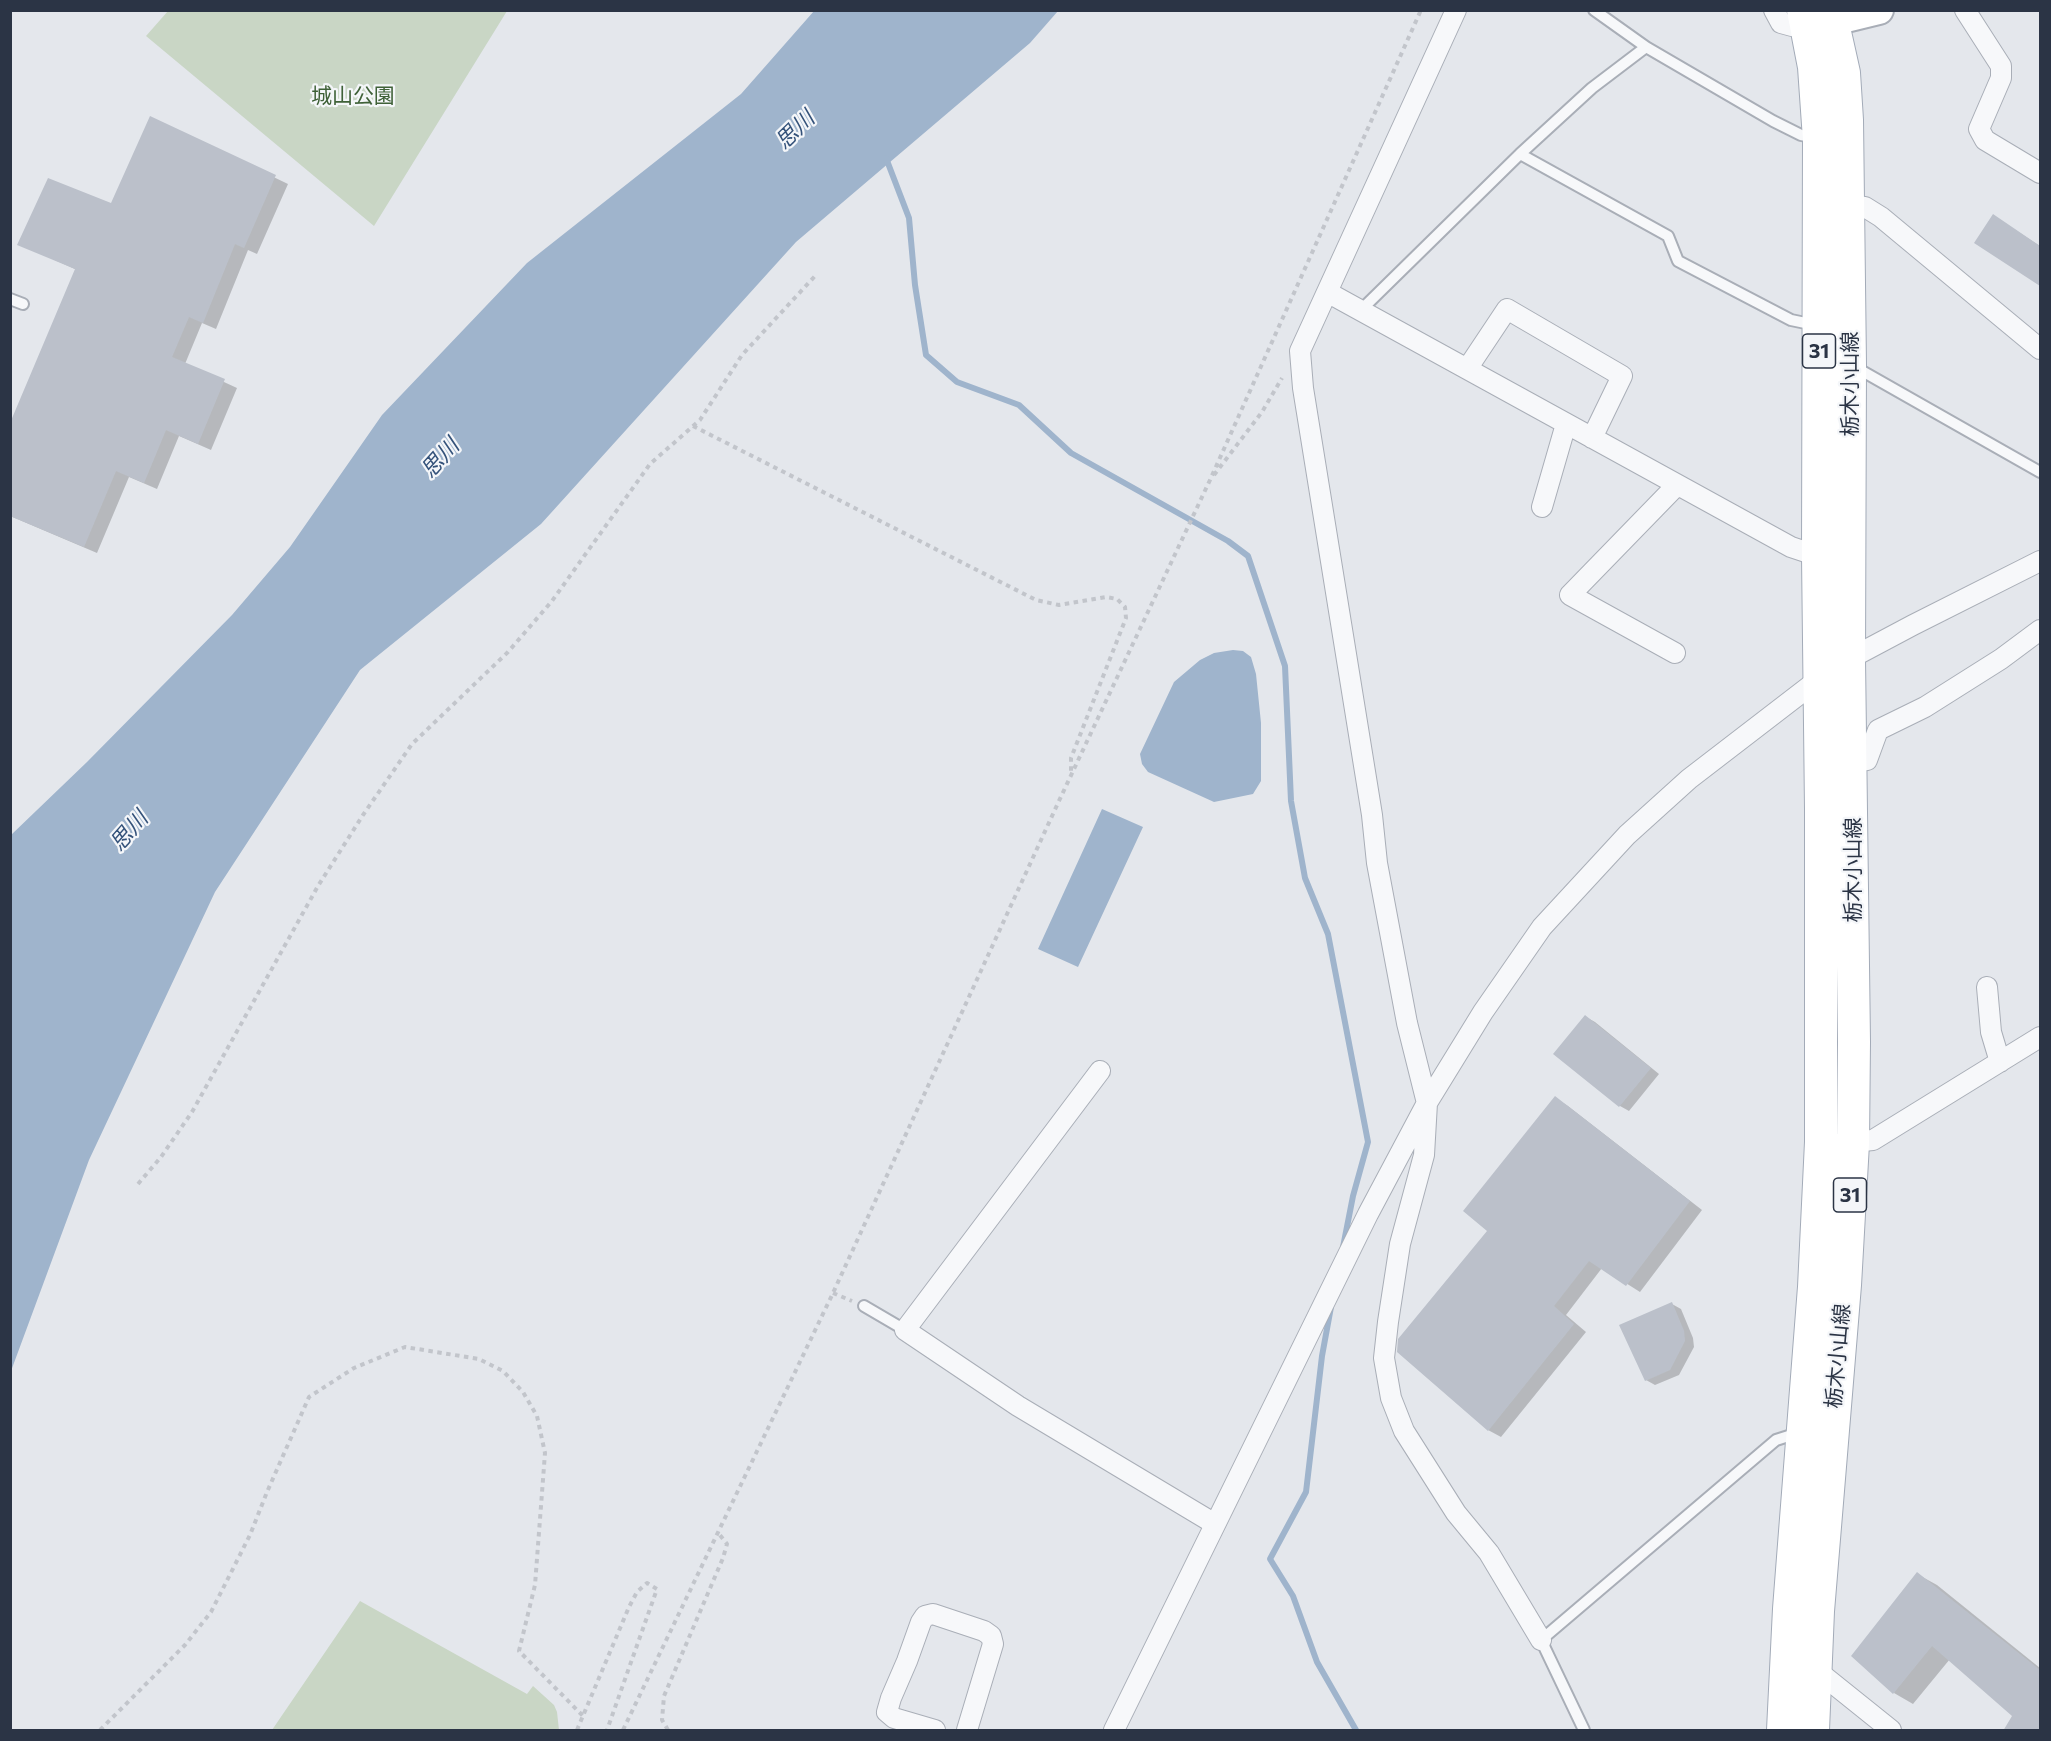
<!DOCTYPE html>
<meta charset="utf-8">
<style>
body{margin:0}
#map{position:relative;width:2051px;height:1741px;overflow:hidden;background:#e4e7ec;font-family:Commissioner,sans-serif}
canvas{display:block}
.frame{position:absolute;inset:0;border:12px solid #2b3445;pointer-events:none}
</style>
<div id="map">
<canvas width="2051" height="1741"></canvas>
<div class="frame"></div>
</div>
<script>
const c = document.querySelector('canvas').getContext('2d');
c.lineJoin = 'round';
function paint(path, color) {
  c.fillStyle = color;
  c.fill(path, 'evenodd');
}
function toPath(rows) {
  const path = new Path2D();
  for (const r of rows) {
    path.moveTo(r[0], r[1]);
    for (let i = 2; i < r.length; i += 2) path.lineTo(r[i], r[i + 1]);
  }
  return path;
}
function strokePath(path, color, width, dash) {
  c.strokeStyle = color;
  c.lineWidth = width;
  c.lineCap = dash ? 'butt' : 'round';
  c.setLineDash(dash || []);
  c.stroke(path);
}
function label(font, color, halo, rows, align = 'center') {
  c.font = font + ' Commissioner,"Noto Sans JP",sans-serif';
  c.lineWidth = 4.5;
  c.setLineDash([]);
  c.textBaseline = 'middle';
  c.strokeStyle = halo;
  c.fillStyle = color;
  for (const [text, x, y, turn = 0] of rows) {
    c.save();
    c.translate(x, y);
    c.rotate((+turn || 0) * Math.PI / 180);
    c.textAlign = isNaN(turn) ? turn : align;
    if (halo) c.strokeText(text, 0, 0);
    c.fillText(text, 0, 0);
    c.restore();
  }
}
const green = toPath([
 [168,11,168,10,507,11,374,226,146,36],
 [360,1601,527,1694,533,1686,554,1705,557,1712,559,1730,272,1730]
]);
const water = toPath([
 [814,11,1058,11,1030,43,796,242,541,524,360,670,215,892,89,1160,11,1371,11,835,87,762,232,615,290,547,382,415,527,263,741,94],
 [1233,650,1243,651,1251,657,1256,674,1261,723,1261,781,1253,794,1214,802,1148,772,1142,764,1140,754,1174,682,1200,660,1214,653],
 [1102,809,1143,827,1078,967,1038,949]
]);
const shadow = toPath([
 [151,118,288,184,257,254,248,250,216,329,202,323,185,364,237,388,211,450,179,436,157,489,129,477,97,553,10,516,77,270,19,244,112,205],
 [1994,216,2040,246,2040,284,1976,243],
 [1586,1017,1595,1022,1659,1074,1629,1111,1620,1106],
 [1555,1098,1568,1106,1702,1210,1640,1292,1602,1268,1566,1315,1586,1332,1501,1437,1488,1430,1490,1230],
 [1672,1304,1681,1309,1693,1338,1694,1347,1679,1375,1655,1385,1646,1380],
 [1917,1574,1937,1585,2040,1668,2040,1730,2005,1730,2014,1715,1950,1659,1913,1704,1894,1693]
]);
const stream = toPath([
 [886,158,909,218,915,285,926,355,957,382,1019,405,1071,453,1228,541,1248,556,1285,666,1291,801,1305,878,1328,934,1368,1142,1353,1196,1343,1247],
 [1331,1307,1322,1356,1306,1492,1270,1559,1293,1596,1317,1662,1356,1730]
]);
const building = toPath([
 [150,116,276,175,244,248,235,244,203,323,189,317,172,357,225,379,198,444,166,430,144,483,116,471,84,547,10,516,10,423,75,269,17,245,48,178,111,203],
 [1993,214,2040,246,2040,286,1974,243],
 [1585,1015,1651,1068,1619,1107,1553,1054],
 [1555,1096,1690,1201,1626,1286,1589,1261,1554,1306,1574,1324,1488,1431,1397,1352,1398,1339,1487,1231,1463,1211],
 [1672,1302,1684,1331,1685,1341,1670,1370,1645,1381,1619,1325],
 [1917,1572,2040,1670,2040,1731,2003,1731,2012,1716,1932,1646,1893,1694,1851,1656]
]);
const path = toPath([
 [693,426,1036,600,1059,605,1106,597,1117,599,1125,607,1126,618,1071,758,1071,771],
 [1214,475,1262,412,1282,378],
 [138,1184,161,1157,192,1112,318,886,363,815,412,744,508,652,552,601,650,464,700,420,742,355,815,276],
 [833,1293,852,1301],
 [100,1730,185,1645,211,1612,250,1535,267,1492,309,1397,354,1368,405,1347,479,1359,503,1371,523,1392,537,1416,545,1453,535,1585,519,1651,583,1716],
 [577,1730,629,1607,637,1592,647,1583,657,1589,607,1730],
 [623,1730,833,1293,1058,803,1210,480,1421,10],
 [668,1730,662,1720,664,1696,723,1558,727,1544,719,1534]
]);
const service = toPath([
 [1594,10,1646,47],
 [1520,154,1668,236,1678,261,1791,320,1815,325],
 [10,299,23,304],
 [1361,310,1520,154,1592,88,1646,47,1773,121,1801,135,1816,138],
 [1855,367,2040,472],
 [864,1306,905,1330],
 [1584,1730,1541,1640,1776,1440,1798,1433]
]);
const minor = toPath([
 [1456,10,1300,351,1303,388,1372,815,1377,863,1407,1023,1427,1103,1424,1155,1400,1244,1388,1322,1384,1358,1391,1398,1404,1431,1456,1513,1489,1553,1541,1640],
 [1774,10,1781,23,1792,26,1807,24],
 [1965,10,2001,66,2001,78,1979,129,1985,140,2040,173],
 [1848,204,1865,207,1881,217,2040,349],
 [1327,292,1791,547,1818,556],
 [1467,369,1507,309,1622,376,1592,438],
 [1542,507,1566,424],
 [1675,653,1570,595,1677,485],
 [1851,762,1867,760,1878,730,1925,707,2001,659,2040,630],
 [1987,987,1991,1032,2000,1062],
 [1100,1071,905,1330,1018,1406,1215,1524],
 [1842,1143,1873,1140,2040,1037],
 [1815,1669,1891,1730],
 [935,1730,894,1718,887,1712,891,1698,907,1661,921,1622,925,1616,933,1614,984,1631,991,1636,993,1644,967,1730],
 [1114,1730,1368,1214,1427,1103,1483,1012,1542,927,1627,835,1689,779,1819,679,1849,659,1913,625,2040,561]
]);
const secondary = toPath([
 [1809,24,1834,21,1879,10]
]);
const primary = toPath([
 [1783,1730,1789,1609,1814,1287,1821,1142,1821,809,1818,556,1819,139,1814,67,1803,10],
 [1813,1730,1818,1611,1845,1285,1853,1143,1854,1042,1849,659,1850,365,1847,120,1844,73,1830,10]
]);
const shields = [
 [1819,351,33],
 [1850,1195,33]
];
const shieldNames = [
 ["31",1819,351],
 ["31",1850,1195]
];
const parkNames = [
 ["城山公園",353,96]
];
const streetNames = [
 ["栃木小山線",1850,384,-90],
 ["栃木小山線",1853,870,-90],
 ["栃木小山線",1838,1356,-85]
];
const waterNames = [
 ["思川",795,130,-44],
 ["思川",440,458,-48],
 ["思川",129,831,-49]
];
paint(green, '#c9d6c5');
paint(water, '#9fb4cc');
paint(shadow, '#0003');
strokePath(stream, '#9fb4cc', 6);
paint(building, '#bbc0ca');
strokePath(service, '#a9aeb7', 14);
strokePath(minor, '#a9aeb7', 22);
strokePath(secondary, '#a9aeb7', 32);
strokePath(primary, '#a3abb8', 34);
strokePath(path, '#c2c5cb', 4, [4.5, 4.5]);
strokePath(service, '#f7f8fa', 10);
strokePath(minor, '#f7f8fa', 20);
strokePath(secondary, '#fff', 28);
strokePath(primary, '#fff', 32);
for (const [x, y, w] of shields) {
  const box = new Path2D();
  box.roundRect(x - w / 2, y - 17, w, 34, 4.5);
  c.fillStyle = '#f4f6f9';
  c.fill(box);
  strokePath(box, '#2b3445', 1.5);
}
label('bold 20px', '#2b3445', null, shieldNames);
label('21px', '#3f6138', '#f4f6f9', parkNames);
label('21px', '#2b3445', '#f4f6f9', streetNames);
label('italic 22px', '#34527a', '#f4f6f9', waterNames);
</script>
